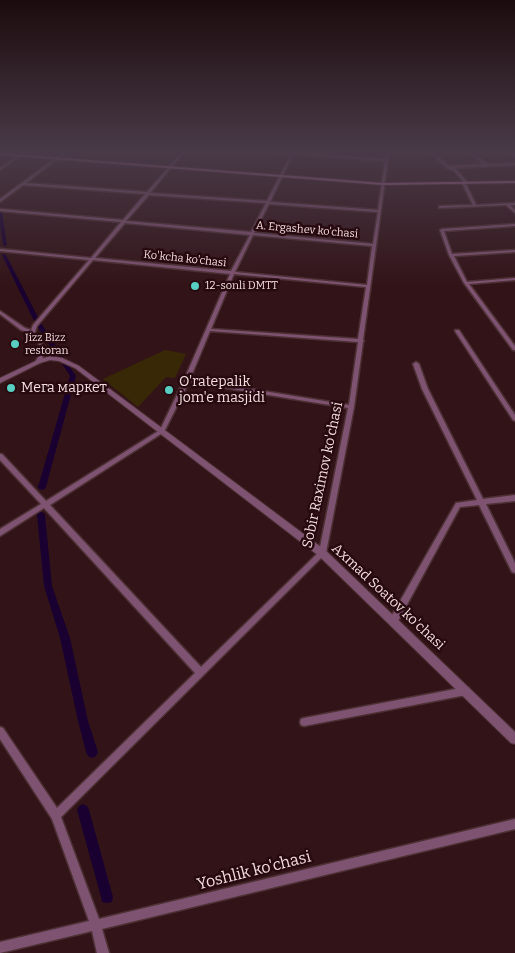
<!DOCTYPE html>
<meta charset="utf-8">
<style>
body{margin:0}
canvas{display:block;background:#321418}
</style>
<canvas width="515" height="953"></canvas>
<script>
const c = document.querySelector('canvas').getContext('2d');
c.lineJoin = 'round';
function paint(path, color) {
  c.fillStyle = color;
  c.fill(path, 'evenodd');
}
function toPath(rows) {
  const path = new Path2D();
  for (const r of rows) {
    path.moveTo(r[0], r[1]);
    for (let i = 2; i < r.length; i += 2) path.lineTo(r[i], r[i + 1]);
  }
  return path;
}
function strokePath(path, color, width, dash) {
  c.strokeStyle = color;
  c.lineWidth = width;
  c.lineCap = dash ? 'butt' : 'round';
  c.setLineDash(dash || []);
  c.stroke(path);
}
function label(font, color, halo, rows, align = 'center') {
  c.font = font + ' Bitter,serif';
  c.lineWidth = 5;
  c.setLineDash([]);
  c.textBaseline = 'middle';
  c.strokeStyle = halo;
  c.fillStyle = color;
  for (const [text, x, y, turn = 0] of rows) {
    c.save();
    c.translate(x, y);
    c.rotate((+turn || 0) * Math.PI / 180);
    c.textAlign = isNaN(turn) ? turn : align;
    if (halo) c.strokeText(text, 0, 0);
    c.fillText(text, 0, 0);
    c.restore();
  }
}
const green = toPath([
 [165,350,186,354,175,378,166,377,138,407,103,379]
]);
const canal = toPath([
 [0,210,2,211,7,245,5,246,3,245,0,226,0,210],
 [2,254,6,255,41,323,76,376,46,487,45,489,42,490,39,489,38,487,70,376,35,323,2,255,2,254],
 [41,512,44,513,45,515,52,586,70,638,88,721,98,752,96,756,92,758,88,756,86,752,78,721,60,638,44,586,37,515,38,513,41,512],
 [83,804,87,806,89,810,113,897,112,902,107,903,102,902,101,897,77,810,79,806,83,804]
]);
const minor = toPath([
 [24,152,26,152,0,170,0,168,24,152],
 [64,152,66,152,26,183,147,192,182,152,184,152,150,193,267,201,291,154,275,153,274,152,294,152,294,153,386,159,387,152,389,152,363,340,364,341,363,342,354,407,326,553,324,555,61,817,99,919,515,819,515,829,102,929,109,953,97,953,92,931,0,953,0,942,89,921,52,819,0,739,0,727,3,728,57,808,195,673,44,508,0,536,0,529,41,504,0,460,0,454,2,454,46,501,160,430,184,380,230,274,93,260,37,326,35,332,47,350,40,363,36,363,35,362,43,350,31,333,21,330,0,314,0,311,25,328,31,330,33,325,89,260,0,251,0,249,91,258,121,222,0,211,0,209,123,220,145,194,23,185,0,202,0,199,64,152],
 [293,154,385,161,378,210,270,202,293,154],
 [149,195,266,203,251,232,126,221,149,195],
 [269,204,378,212,373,244,254,233,269,204],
 [125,223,250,235,231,271,95,258,125,223],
 [253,235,372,246,367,285,235,272,253,235],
 [234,274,366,287,358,339,211,329,234,274],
 [210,331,358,342,349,405,190,379,210,331],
 [189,382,348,408,319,552,201,667,50,505,164,432,189,382],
 [430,152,432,152,449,166,484,164,469,152,471,152,488,164,515,163,515,165,452,168,456,169,468,183,466,184,476,205,515,203,515,205,510,205,515,210,515,213,506,205,439,208,439,206,440,206,473,205,462,183,464,182,454,171,447,168,430,152],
 [509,152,511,152,515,154,515,156,509,152],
 [515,224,515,226,444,231,452,254,515,250,515,252,454,256,467,282,515,278,515,280,469,284,515,346,515,350,513,350,464,283,449,255,440,230,442,229,515,224],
 [455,330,459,330,515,415,515,421,513,420,455,331,455,330],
 [416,362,419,364,428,389,483,499,515,495,515,501,486,504,515,563,515,573,512,572,479,505,460,507,397,623,394,624,391,623,390,620,391,617,456,503,477,500,422,389,413,364,416,362],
 [466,687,469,688,470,691,469,694,466,695,304,726,301,725,300,722,301,719,304,718,466,687]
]);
const tertiary = toPath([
 [50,356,62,358,79,366,325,550,515,732,515,744,511,743,319,556,75,368,59,361,50,360,40,363,0,383,0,378,36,361,50,356]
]);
const secondary = toPath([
 [0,153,383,183,515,181,515,183,383,185,0,155,0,153]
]);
const markers = [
 [195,286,5,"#57cec1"],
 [15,344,5,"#57cec1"],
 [11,388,5,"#57cec1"],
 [169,390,5,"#57cec1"]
];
const farStreetnames = [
 ["A. Ergashev ko'chasi",307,230,5],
 ["Ko'kcha ko'chasi",185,259,6]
];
const farPoinames = [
 ["12-sonli DMTT",205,286],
 ["Jizz Bizz",25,338],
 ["restoran",25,351]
];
const poiNames = [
 ["O'ratepalik",179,382],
 ["jom'e masjidi",179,398],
 ["Мега маркет",21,388]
];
const streetNames = [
 ["Sobir Raximov ko'chasi",323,475,-78],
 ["Axmad Soatov ko'chasi",388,597,43]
];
const nearStreetnames = [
 ["Yoshlik ko'chasi",254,871,-14]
];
paint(green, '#382806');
paint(canal, '#190030');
strokePath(minor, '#4d3034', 3);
strokePath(tertiary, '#4d3034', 2);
strokePath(secondary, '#4d3034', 2);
paint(minor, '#7e5371');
paint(tertiary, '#7e5371');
paint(secondary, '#b570a1');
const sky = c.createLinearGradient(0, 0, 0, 285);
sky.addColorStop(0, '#1c0b0d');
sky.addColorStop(0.53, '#493a48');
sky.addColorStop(1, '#493a4800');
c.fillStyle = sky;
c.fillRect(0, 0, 515, 285);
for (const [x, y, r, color] of markers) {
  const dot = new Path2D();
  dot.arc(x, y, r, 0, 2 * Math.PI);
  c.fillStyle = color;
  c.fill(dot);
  strokePath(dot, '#270a0f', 2);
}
label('11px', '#f2dcde', '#270a0f', farStreetnames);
label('11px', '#f2dcde', '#270a0f', farPoinames, 'left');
label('14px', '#f2dcde', '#270a0f', poiNames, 'left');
label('14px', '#f2dcde', '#270a0f', streetNames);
label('16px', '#f2dcde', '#270a0f', nearStreetnames);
</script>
